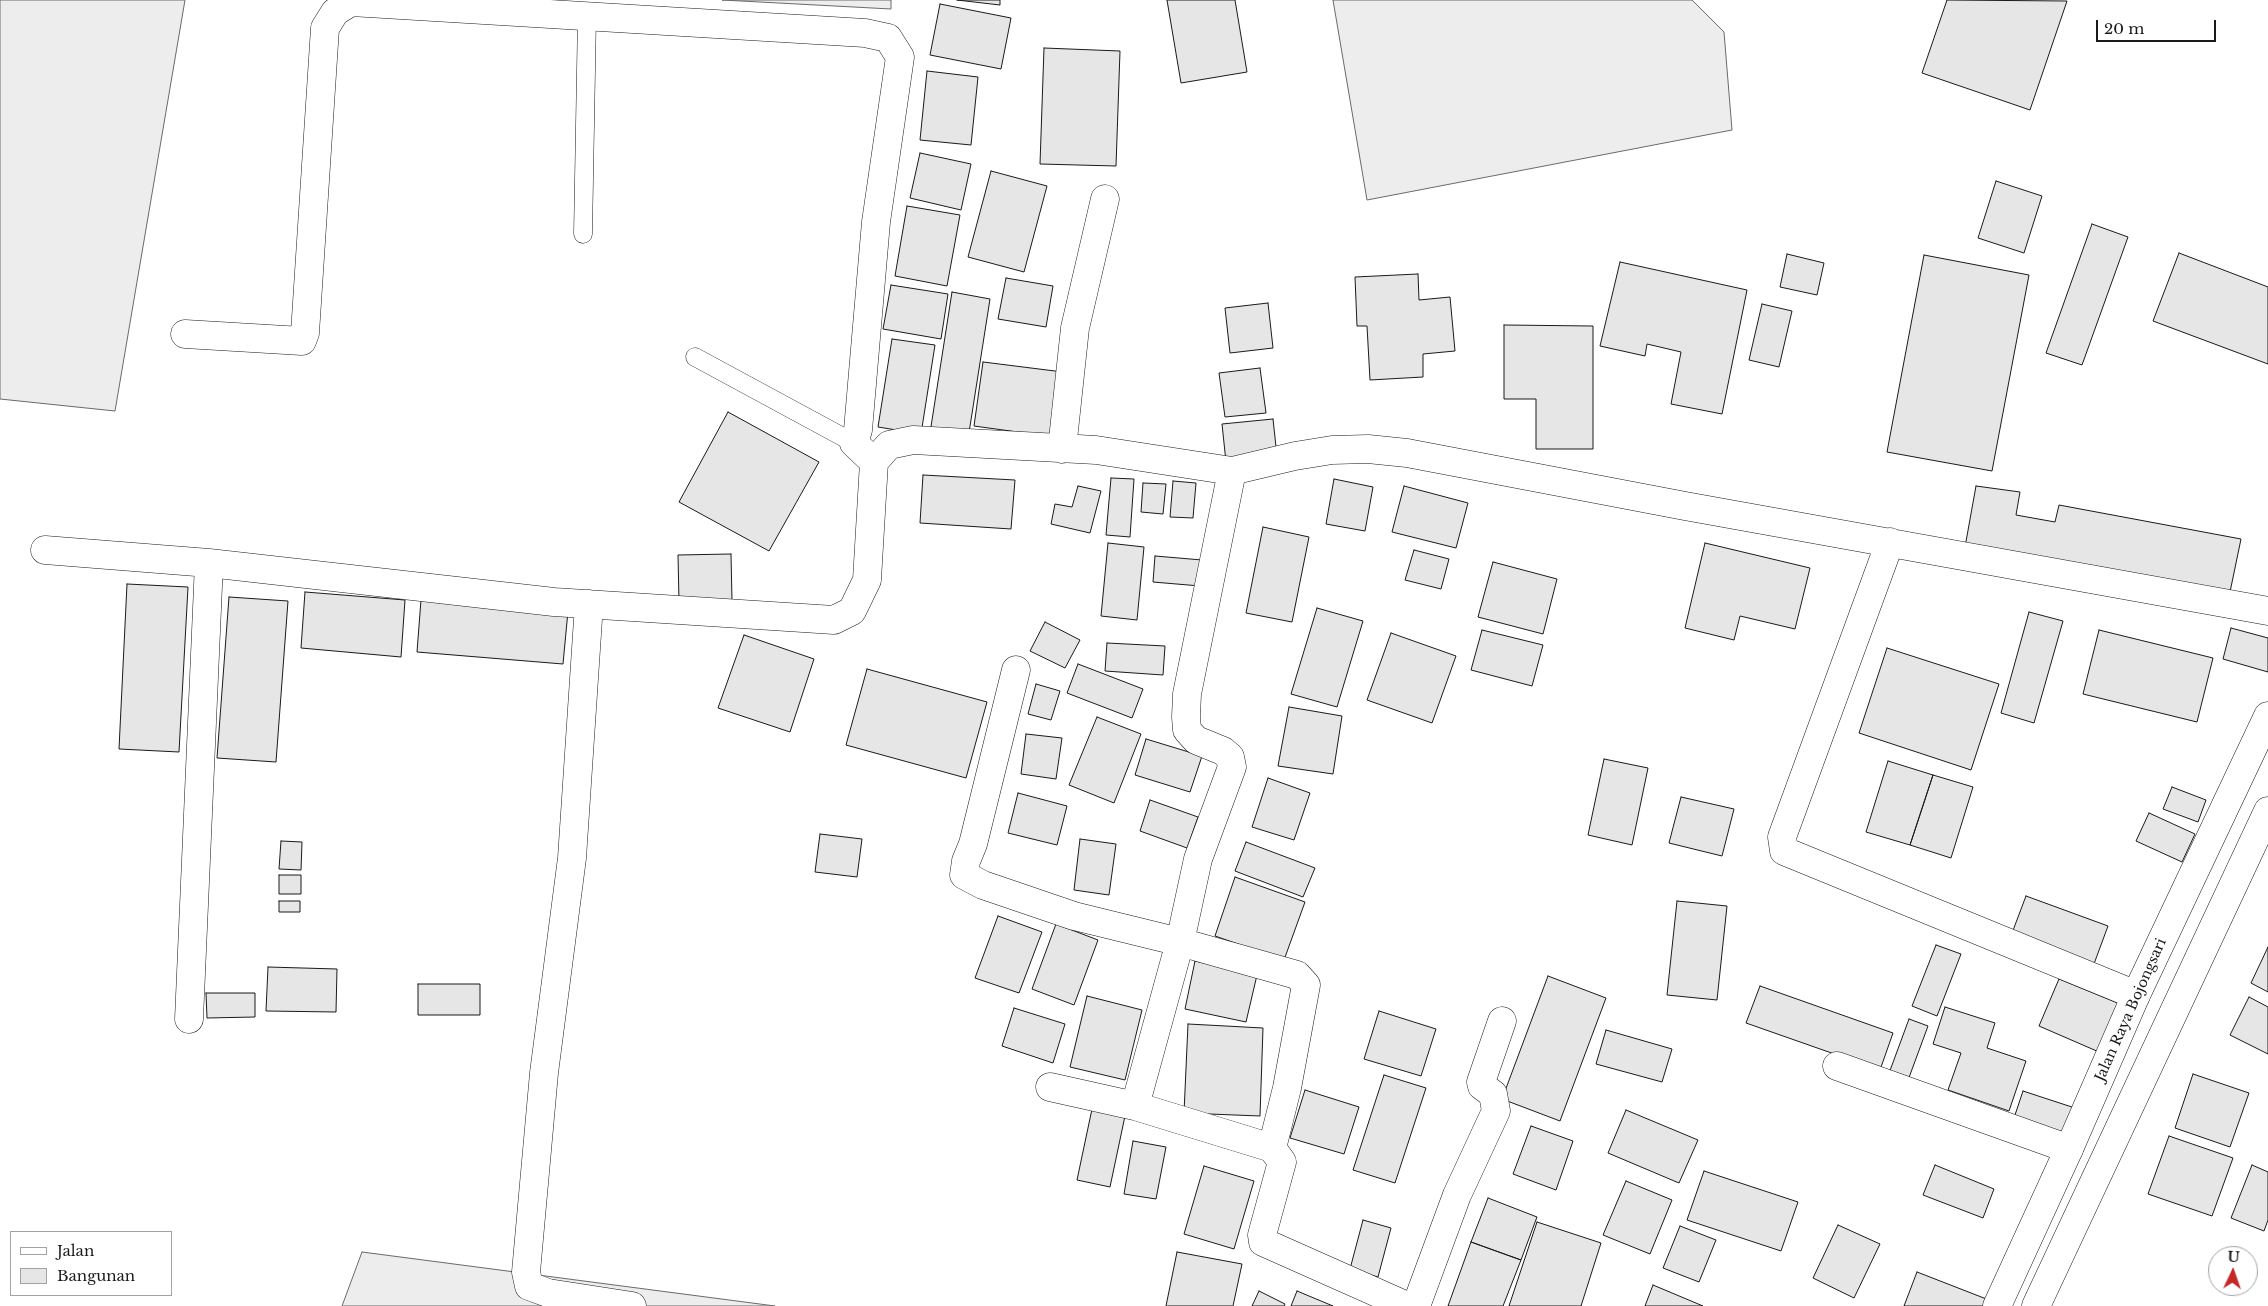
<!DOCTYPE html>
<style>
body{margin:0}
#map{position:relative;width:2268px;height:1306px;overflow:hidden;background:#fff;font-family:"Libre Baskerville",serif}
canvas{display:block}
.legend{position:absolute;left:10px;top:1231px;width:162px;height:65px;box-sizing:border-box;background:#fff;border:1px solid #a3a3a3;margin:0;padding:6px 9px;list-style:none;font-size:15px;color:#1a1a1a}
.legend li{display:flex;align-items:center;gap:10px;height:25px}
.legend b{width:25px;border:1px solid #a3a3a3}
.north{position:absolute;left:2208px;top:1246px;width:50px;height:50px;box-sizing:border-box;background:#fff;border:1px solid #a3a3a3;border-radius:50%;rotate:3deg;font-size:14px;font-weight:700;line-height:20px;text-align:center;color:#1a1a1a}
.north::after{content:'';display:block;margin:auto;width:18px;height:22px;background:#c62828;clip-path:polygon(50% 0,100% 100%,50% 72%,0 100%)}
.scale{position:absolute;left:2096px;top:20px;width:120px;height:22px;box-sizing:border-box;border:2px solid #1a1a1a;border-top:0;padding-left:6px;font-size:15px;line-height:18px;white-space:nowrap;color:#1a1a1a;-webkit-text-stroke:4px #fff;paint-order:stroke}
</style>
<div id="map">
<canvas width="2268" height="1306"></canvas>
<ul class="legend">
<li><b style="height:6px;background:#fff"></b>Jalan</li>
<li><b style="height:14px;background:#e6e6e6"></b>Bangunan</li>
</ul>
<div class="north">U</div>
<div class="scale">20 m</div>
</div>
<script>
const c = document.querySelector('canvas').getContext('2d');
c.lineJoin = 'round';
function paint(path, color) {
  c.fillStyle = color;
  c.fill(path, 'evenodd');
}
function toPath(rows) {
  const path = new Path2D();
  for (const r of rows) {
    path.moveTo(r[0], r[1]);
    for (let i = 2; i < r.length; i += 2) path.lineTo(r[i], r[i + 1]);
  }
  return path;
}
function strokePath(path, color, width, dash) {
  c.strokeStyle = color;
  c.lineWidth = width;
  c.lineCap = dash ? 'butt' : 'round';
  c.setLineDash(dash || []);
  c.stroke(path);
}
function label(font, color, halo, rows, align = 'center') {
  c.font = font + ' "Libre Baskerville",serif';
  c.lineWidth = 4;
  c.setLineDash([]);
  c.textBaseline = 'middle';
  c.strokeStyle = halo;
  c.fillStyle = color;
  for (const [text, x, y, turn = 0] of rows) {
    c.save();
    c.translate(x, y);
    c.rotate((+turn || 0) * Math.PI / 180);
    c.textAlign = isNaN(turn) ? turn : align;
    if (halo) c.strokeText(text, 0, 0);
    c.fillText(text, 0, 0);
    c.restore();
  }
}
const built = toPath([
 [0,0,185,0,115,411,0,399,0,0],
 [723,0,891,0,891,9,722,0,723,0],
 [1333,0,1692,0,1724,32,1732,130,1367,200,1333,0],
 [362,1252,775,1306,342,1306,362,1252]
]);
const building = toPath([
 [957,0,1000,0,1000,5,957,0],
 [1167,0,1235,0,1247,72,1181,83,1167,0],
 [1947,0,2067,1,2030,110,1922,73,1947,0],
 [940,4,1011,18,1001,69,930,55,940,4],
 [1044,48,1120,51,1116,166,1040,164,1044,48],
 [927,71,978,77,971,145,920,140,927,71],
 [920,153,971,164,961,210,910,198,920,153],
 [991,171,1047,186,1024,272,968,257,991,171],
 [1996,181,2042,196,2024,253,1978,238,1996,181],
 [907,206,960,215,947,286,895,276,907,206],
 [2092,224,2128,237,2082,365,2046,353,2092,224],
 [2179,253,2268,287,2268,364,2153,321,2179,253],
 [1787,254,1824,263,1817,295,1780,287,1787,254],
 [1924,255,2029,275,1992,471,1887,452,1924,255],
 [1620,262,1747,290,1722,414,1671,404,1681,352,1647,344,1645,356,1600,346,1620,262],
 [1418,274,1419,300,1450,297,1455,351,1423,354,1423,377,1370,380,1367,326,1357,326,1355,277,1418,274],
 [1006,278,1053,286,1046,327,998,319,1006,278],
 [891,285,948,294,941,339,883,329,891,285],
 [952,292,990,299,968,439,930,433,952,292],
 [1268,303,1273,348,1230,353,1225,308,1268,303],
 [1762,304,1792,311,1779,367,1749,360,1762,304],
 [1504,325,1593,326,1593,449,1536,449,1536,399,1504,399,1504,325],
 [892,339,935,345,921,434,878,427,892,339],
 [983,362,1063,372,1054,437,974,426,983,362],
 [1260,368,1266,413,1225,417,1219,373,1260,368],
 [728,412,819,462,769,551,679,502,728,412],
 [1273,419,1277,456,1226,462,1222,424,1273,419],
 [923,475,1015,480,1011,529,920,523,923,475],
 [1111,478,1134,479,1130,537,1106,535,1111,478],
 [1334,479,1373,487,1365,531,1326,524,1334,479],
 [1173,481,1196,483,1193,518,1170,517,1173,481],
 [1143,483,1166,484,1163,514,1141,512,1143,483],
 [1078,486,1101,491,1090,533,1051,524,1055,504,1072,507,1078,486],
 [1404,486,1468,503,1456,548,1392,532,1404,486],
 [1976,486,2020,492,2016,515,2055,522,2059,505,2241,539,2230,592,1965,547,1976,486],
 [1263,527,1309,537,1292,622,1246,613,1263,527],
 [1108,543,1144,547,1137,620,1101,616,1108,543],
 [1705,543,1810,568,1795,629,1740,616,1734,640,1685,628,1705,543],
 [1414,550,1449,559,1441,589,1405,580,1414,550],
 [731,554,732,601,679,602,678,555,731,554],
 [1155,556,1202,560,1200,586,1153,582,1155,556],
 [1493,562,1557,579,1543,634,1478,617,1493,562],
 [127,584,188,587,179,752,119,749,127,584],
 [305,592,405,600,401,657,301,648,305,592],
 [229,597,288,601,276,762,217,758,229,597],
 [421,600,568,611,563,664,417,652,421,600],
 [1317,608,1363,621,1337,707,1291,694,1317,608],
 [2029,612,2063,621,2034,723,2001,713,2029,612],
 [1045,622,1080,640,1065,668,1030,651,1045,622],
 [2231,628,2268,638,2268,672,2223,659,2231,628],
 [1482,630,1543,645,1532,686,1471,670,1482,630],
 [2099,630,2213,658,2197,722,2083,694,2099,630],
 [1391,633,1456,656,1432,723,1367,700,1391,633],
 [744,635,814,659,790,732,718,708,744,635],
 [1107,643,1165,646,1163,675,1105,671,1107,643],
 [1887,648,1999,684,1971,770,1859,733,1887,648],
 [1078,664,1143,689,1132,718,1067,693,1078,664],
 [867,669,987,702,966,778,846,745,867,669],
 [1036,684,1060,691,1051,720,1028,714,1036,684],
 [1289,707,1342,716,1333,774,1278,766,1289,707],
 [1097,717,1141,734,1114,803,1069,785,1097,717],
 [1026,734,1062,738,1056,779,1021,774,1026,734],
 [1146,739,1202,756,1190,792,1135,775,1146,739],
 [1604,759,1648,768,1632,845,1588,835,1604,759],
 [1888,761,1933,775,1910,845,1866,832,1888,761],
 [1933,775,1973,787,1951,858,1910,845,1933,775],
 [1268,778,1310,793,1294,840,1252,827,1268,778],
 [2172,787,2206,800,2198,822,2163,809,2172,787],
 [1018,793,1067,806,1057,845,1008,833,1018,793],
 [1681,797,1734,809,1722,856,1669,843,1681,797],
 [1150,800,1198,817,1187,848,1140,831,1150,800],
 [2149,813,2195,834,2182,862,2136,841,2149,813],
 [820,834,862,839,857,877,815,872,820,834],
 [1080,839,1116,844,1109,895,1074,890,1080,839],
 [281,841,302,842,301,870,279,869,281,841],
 [1246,842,1315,868,1303,897,1235,871,1246,842],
 [279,875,301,875,301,894,279,894,279,875],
 [1235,877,1305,902,1284,960,1215,936,1235,877],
 [2026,896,2108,926,2091,972,2009,941,2026,896],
 [279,901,300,901,300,912,279,912,279,901],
 [1677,901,1727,906,1717,1000,1667,995,1677,901],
 [998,916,1042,932,1019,993,975,978,998,916],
 [1056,924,1098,940,1074,1005,1032,989,1056,924],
 [1936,945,1961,954,1937,1016,1912,1006,1936,945],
 [2268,947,2268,992,2251,983,2268,947],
 [1195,961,1257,975,1246,1022,1185,1009,1195,961],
 [268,967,337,969,336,1012,266,1011,268,967],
 [1548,976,1606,998,1560,1121,1502,1099,1548,976],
 [2059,979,2120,1004,2099,1052,2039,1026,2059,979],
 [418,984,480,984,480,1015,418,1015,418,984],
 [1760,986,1893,1033,1880,1070,1746,1023,1760,986],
 [206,993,255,993,255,1017,207,1018,206,993],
 [1087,996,1142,1010,1125,1080,1070,1067,1087,996],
 [2249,997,2268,1007,2268,1054,2230,1035,2249,997],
 [1945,1007,1995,1023,1987,1048,2026,1061,2009,1111,1948,1090,1961,1053,1933,1044,1945,1007],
 [1014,1008,1065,1024,1053,1063,1002,1046,1014,1008],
 [1379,1011,1436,1029,1421,1076,1364,1059,1379,1011],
 [1909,1019,1928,1026,1907,1083,1888,1076,1909,1019],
 [1188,1024,1263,1028,1260,1116,1184,1113,1188,1024],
 [1606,1030,1672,1049,1662,1082,1596,1064,1606,1030],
 [2193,1074,2249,1093,2230,1147,2175,1128,2193,1074],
 [1384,1075,1426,1088,1395,1183,1353,1170,1384,1075],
 [1305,1090,1359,1107,1344,1154,1290,1138,1305,1090],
 [2023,1091,2081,1110,2070,1141,2013,1121,2023,1091],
 [1092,1109,1125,1116,1110,1187,1077,1180,1092,1109],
 [1626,1110,1698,1140,1679,1183,1608,1153,1626,1110],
 [1531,1126,1573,1141,1556,1190,1513,1174,1531,1126],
 [2169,1136,2233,1158,2212,1216,2148,1194,2169,1136],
 [1133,1141,1166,1147,1156,1199,1124,1194,1133,1141],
 [1935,1165,1994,1189,1983,1218,1923,1195,1935,1165],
 [2252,1165,2268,1172,2268,1220,2264,1231,2231,1218,2252,1165],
 [1204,1166,1254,1181,1234,1249,1184,1234,1204,1166],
 [1704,1171,1798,1202,1781,1251,1687,1220,1704,1171],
 [1626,1181,1672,1200,1650,1254,1603,1235,1626,1181],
 [1488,1198,1537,1217,1521,1260,1471,1242,1488,1198],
 [1363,1220,1391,1228,1378,1277,1350,1269,1363,1220],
 [1537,1222,1601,1243,1581,1306,1509,1306,1537,1222],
 [1838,1225,1880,1244,1854,1298,1813,1278,1838,1225],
 [1680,1226,1716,1240,1699,1282,1663,1268,1680,1226],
 [1471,1242,1521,1260,1503,1306,1448,1306,1471,1242],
 [1177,1252,1242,1264,1233,1306,1166,1306,1177,1252],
 [1917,1272,1989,1300,1986,1306,1904,1306,1917,1272],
 [1653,1285,1703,1306,1645,1306,1653,1285],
 [1259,1291,1285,1304,1284,1306,1252,1306,1259,1291],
 [1297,1291,1333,1306,1291,1306,1297,1291]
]);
const lane = toPath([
 [583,234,587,16],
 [695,357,854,443]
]);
const street = toPath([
 [185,334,302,341,305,333,325,28,335,12,351,2,865,33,888,38,900,57,876,222,858,430,854,443,874,462],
 [1062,449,1075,328,1105,199],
 [1890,542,1782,837,1784,851,2136,995],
 [45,550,209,563,554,602,834,620,852,611,867,580,874,462,889,445,913,440,1096,450,1232,471,1295,456,1332,450,1368,449,1407,453,1685,506,2268,611],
 [589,604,572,858,544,1073,526,1272,529,1286,548,1293,632,1306],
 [1016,670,973,844,966,861,964,875,983,885,1074,916,1180,942,1297,975,1306,985,1287,1088,1272,1148],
 [189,1019,209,563],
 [1837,1066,2069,1149],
 [1050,1087,1135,1106,1272,1148,1282,1162,1262,1235,1263,1242,1407,1306],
 [1135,1106,1180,942,1198,859,1232,767,1230,757,1223,751,1196,740,1187,730,1186,717,1187,694,1232,471],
 [1416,1306,1457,1195,1496,1111,1493,1094,1482,1086,1481,1082,1502,1021]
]);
const highway = toPath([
 [1997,1306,2069,1149,2136,995,2268,716],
 [2036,1306,2268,811]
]);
const streetNames = [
 ["Jalan Raya Bojongsari",2131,1010,-66]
];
paint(built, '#ededed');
strokePath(built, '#6a6a6a', 1);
paint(building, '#e6e6e6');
strokePath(building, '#1a1a1a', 1);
strokePath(lane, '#1a1a1a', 19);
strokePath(street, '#1a1a1a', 29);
strokePath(highway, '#1a1a1a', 29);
strokePath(lane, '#fff', 18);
strokePath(street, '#fff', 28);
strokePath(highway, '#fff', 28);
label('14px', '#1a1a1a', '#fff', streetNames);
</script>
